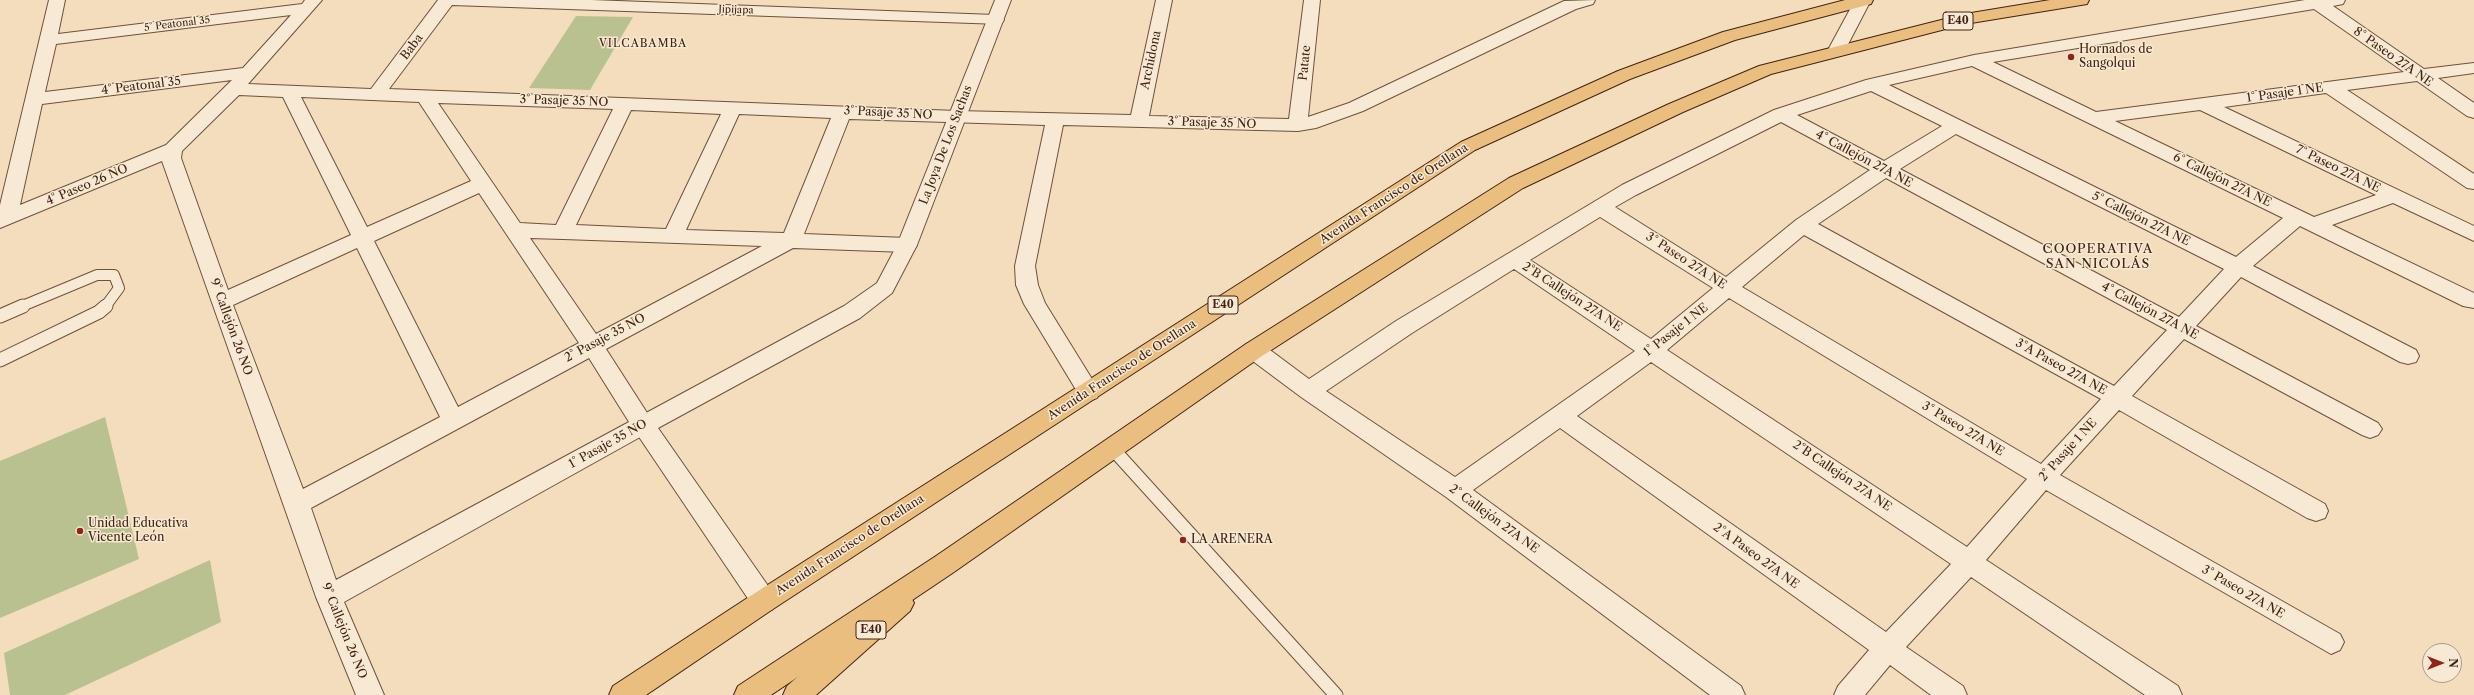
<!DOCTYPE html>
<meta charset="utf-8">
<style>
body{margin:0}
#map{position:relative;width:2474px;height:695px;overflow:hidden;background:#f3ddbc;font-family:"Libre Caslon Text",serif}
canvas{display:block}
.north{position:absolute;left:2422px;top:643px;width:40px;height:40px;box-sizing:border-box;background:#f7e9d3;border:1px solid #af9985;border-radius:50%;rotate:90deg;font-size:11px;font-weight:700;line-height:16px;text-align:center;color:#422211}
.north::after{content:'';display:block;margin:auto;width:14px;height:18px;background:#8f2418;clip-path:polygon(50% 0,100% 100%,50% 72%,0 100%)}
</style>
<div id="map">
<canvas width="2474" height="695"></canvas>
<div class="north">N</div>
</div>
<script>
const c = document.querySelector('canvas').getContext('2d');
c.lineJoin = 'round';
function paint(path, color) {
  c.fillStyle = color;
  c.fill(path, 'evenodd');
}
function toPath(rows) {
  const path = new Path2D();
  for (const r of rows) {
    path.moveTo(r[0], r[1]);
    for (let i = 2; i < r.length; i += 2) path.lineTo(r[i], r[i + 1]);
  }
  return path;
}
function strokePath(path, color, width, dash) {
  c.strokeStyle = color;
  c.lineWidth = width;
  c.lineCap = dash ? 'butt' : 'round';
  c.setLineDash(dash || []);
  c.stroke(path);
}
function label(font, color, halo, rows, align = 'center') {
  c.font = font + ' "Libre Caslon Text",serif';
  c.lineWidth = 3;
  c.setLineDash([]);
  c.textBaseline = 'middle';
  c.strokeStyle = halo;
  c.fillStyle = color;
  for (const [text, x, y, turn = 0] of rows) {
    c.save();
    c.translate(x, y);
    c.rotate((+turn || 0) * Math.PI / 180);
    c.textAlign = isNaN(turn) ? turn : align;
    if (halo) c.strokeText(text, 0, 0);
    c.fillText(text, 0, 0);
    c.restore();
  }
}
const green = toPath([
 [576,16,633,17,590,90,529,88],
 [105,417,139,559,0,618,0,461],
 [210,560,221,622,65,695,10,695,4,653]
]);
const serviceFar1 = toPath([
 [20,307,97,275,114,275,119,288,105,307]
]);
const service = toPath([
 [0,316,23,306],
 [0,360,99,312,106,306],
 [1112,448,1336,695]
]);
const minor = toPath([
 [49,0,65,0,58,34,302,4,305,0,322,0,248,84,371,89,438,0,591,0,995,15,1001,16,1004,20,1001,24,452,5,389,89,957,111,1131,115,1156,0,1172,0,1149,116,1289,119,1304,0,1320,0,1308,117,1349,103,1564,1,1595,0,1593,4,1576,9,1363,111,1316,128,1298,131,1063,125,1035,266,1038,285,1045,303,1100,392,1097,398,1089,401,1081,398,1024,304,1016,285,1015,266,1045,125,849,119,804,234,907,238,914,240,917,245,914,250,907,252,793,248,606,349,651,419,655,425,651,431,344,602,384,695,356,695,316,597,162,161,0,228,0,205,49,0],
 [291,15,243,68,45,92,56,44,291,15],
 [232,80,166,145,20,205,42,104,232,80],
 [239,95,283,97,351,235,228,290,181,158,182,151,239,95],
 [301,97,419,102,471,181,367,227,301,97],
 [438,103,613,109,556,225,520,223,438,103],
 [631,110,721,114,666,229,576,225,631,110],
 [739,114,831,118,784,233,686,230,739,114],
 [479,193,579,343,458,407,374,241,479,193],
 [530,238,563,239,762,246,596,334,530,238],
 [357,248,440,417,303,489,233,305,357,248],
 [589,358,629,422,336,580,311,508,589,358],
 [2305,0,2345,0,2343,4,2333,6,2424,69,2474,63,2474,73,2438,78,2474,103,2474,118,2467,116,2417,81,2347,90,2474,174,2474,189,2467,188,2326,93,2224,107,2474,226,2474,241,2393,203,2332,225,2474,293,2474,308,2463,306,2300,226,2253,266,2416,350,2419,356,2416,362,2408,364,2400,362,2241,277,2196,326,2378,423,2382,429,2378,435,2370,438,2362,435,2184,339,2132,396,2325,504,2328,511,2325,518,2316,521,2307,518,2119,410,2060,475,2340,634,2344,642,2340,650,2331,654,2046,490,1986,560,2178,686,2182,695,2145,695,1971,577,1906,647,1963,686,1967,695,1931,695,1890,665,1865,695,1834,695,1838,686,1869,650,1560,428,1473,490,1741,686,1745,695,1710,695,1446,497,1301,397,1246,356,1243,350,1246,344,1254,342,1262,344,1309,379,1396,321,1622,185,1774,110,1866,80,1974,55,2305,0],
 [2314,9,2404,72,2096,112,1993,62,2314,9],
 [1972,66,2283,218,2236,257,1889,85,1972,66],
 [1871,91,1942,126,1884,161,1797,115,1871,91],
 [2200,110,2376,195,2314,217,2115,121,2200,110],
 [1781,122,1870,170,1796,220,1726,277,1615,207,1636,195,1781,122],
 [1956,134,2224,269,2179,317,1900,169,1956,134],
 [1886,178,2167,330,2114,386,1818,224,1886,178],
 [1600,217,1713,288,1651,339,1530,260,1600,217],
 [1804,235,2101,399,2041,464,1742,287,1804,235],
 [1514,269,1635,351,1455,477,1326,391,1412,333,1514,269],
 [1729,298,2027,479,1967,547,1667,350,1729,298],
 [1651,362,1951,564,1886,632,1577,416,1651,362]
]);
const tertiary = toPath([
 [995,0,1011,0,917,245,892,293,860,318,658,428,773,593,777,601,773,609,764,612,755,609,631,425,635,419,844,306,877,283,897,245,995,0],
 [1855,0,1871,0,1843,54,1831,54,1828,50,1855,0]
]);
const primary = toPath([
 [901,592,910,595,914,603,910,611,816,695,783,695,787,686,892,595,901,592]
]);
const trunk = toPath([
 [1845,0,1873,0,1871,4,1735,40,1630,79,1475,150,773,609,646,695,609,695,613,686,755,593,1461,142,1618,71,1723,32,1845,0],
 [2050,0,2089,0,2087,4,2081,5,1965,24,1771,74,1683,112,1523,188,1262,356,954,572,771,695,734,695,738,686,936,556,1246,344,1509,178,1669,104,1759,66,1965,14,2050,0]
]);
const markers = [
 [2071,57,4,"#8f2418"],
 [80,531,4,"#8f2418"],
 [1183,540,4,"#8f2418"]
];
const farStreetnames = [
 ["Jipijapa",736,10,2],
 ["5° Peatonal 35",177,24,-7]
];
const shields = [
 [1958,21,30],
 [1223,305,30],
 [871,630,30]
];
const shieldNames = [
 ["E40",1958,21],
 ["E40",1223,305],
 ["E40",871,630]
];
const farNeighbourhoodnames = [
 ["VILCABAMBA",643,44]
];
const streetNames = [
 ["Baba",412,47,-53],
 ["8° Paseo 27A NE",2393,57,35],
 ["Archidona",1151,60,-78],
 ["Patate",1305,63,-84],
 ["4° Peatonal 35",141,86,-7],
 ["1° Pasaje 1 NE",2285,93,-8],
 ["3° Pasaje 35 NO",564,101,2],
 ["3° Pasaje 35 NO",888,113,3],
 ["3° Pasaje 35 NO",1212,123,2],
 ["La Joya De Los Sachas",946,145,-69],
 ["4° Callejón 27A NE",1864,159,28],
 ["7° Paseo 27A NE",2338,169,26],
 ["6° Callejón 27A NE",2222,180,26],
 ["4° Paseo 26 NO",87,185,-23],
 ["Avenida Francisco de Orellana",1394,194,-33],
 ["5° Callejón 27A NE",2141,219,26],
 ["3° Paseo 27A NE",1686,261,33],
 ["2°B Callejón 27A NE",1572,297,33],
 ["4° Callejón 27A NE",2150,311,28],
 ["9° Callejón 26 NO",231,327,70],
 ["1° Pasaje 1 NE",1676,330,-38],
 ["2° Pasaje 35 NO",605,338,-28],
 ["3°A Paseo 27A NE",2061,367,29],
 ["Avenida Francisco de Orellana",1122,370,-33],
 ["3° Paseo 27A NE",1963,429,31],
 ["1° Pasaje 35 NO",608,444,-29],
 ["2° Pasaje 1 NE",2068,450,-48],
 ["2°B Callejón 27A NE",1842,476,34],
 ["2° Callejón 27A NE",1494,519,36],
 ["Avenida Francisco de Orellana",850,545,-33],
 ["2°A Paseo 27A NE",1756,556,36],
 ["3° Paseo 27A NE",2243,592,30],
 ["9° Callejón 26 NO",344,631,68]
];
const poiNames = [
 ["Hornados de",2079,50],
 ["Sangolqui",2079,64],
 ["Unidad Educativa",88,524],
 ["Vicente León",88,538],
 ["LA ARENERA",1191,540]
];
const neighbourhoodNames = [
 ["COOPERATIVA",2098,249],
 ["SAN NICOLÁS",2098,264]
];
paint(green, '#bac191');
strokePath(serviceFar1, '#6e513c', 12);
strokePath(service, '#6e513c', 15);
strokePath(minor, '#6e513c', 2);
strokePath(tertiary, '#6e513c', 2);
strokePath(primary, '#422211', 2);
strokePath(trunk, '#422211', 2);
strokePath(serviceFar1, '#f7e9d3', 10);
strokePath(service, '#f7e9d3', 13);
paint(minor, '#f7e9d3');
paint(tertiary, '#f7e9d3');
paint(primary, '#eabe7e');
paint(trunk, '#eabe7e');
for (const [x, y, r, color] of markers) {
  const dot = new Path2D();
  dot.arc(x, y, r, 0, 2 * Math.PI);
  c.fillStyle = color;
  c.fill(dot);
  strokePath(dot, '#f7e9d3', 1.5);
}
label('10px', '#422211', '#f7e9d3', farStreetnames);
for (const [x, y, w] of shields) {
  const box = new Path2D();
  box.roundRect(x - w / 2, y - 9, w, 18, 3);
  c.fillStyle = '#f7e9d3';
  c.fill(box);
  strokePath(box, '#422211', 1);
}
label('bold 11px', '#422211', null, shieldNames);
c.letterSpacing = '1px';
label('11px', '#422211', '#f7e9d3', farNeighbourhoodnames);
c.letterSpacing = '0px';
label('12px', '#422211', '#f7e9d3', streetNames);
label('12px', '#422211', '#f7e9d3', poiNames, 'left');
c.letterSpacing = '1px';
label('13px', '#422211', '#f7e9d3', neighbourhoodNames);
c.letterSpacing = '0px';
</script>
